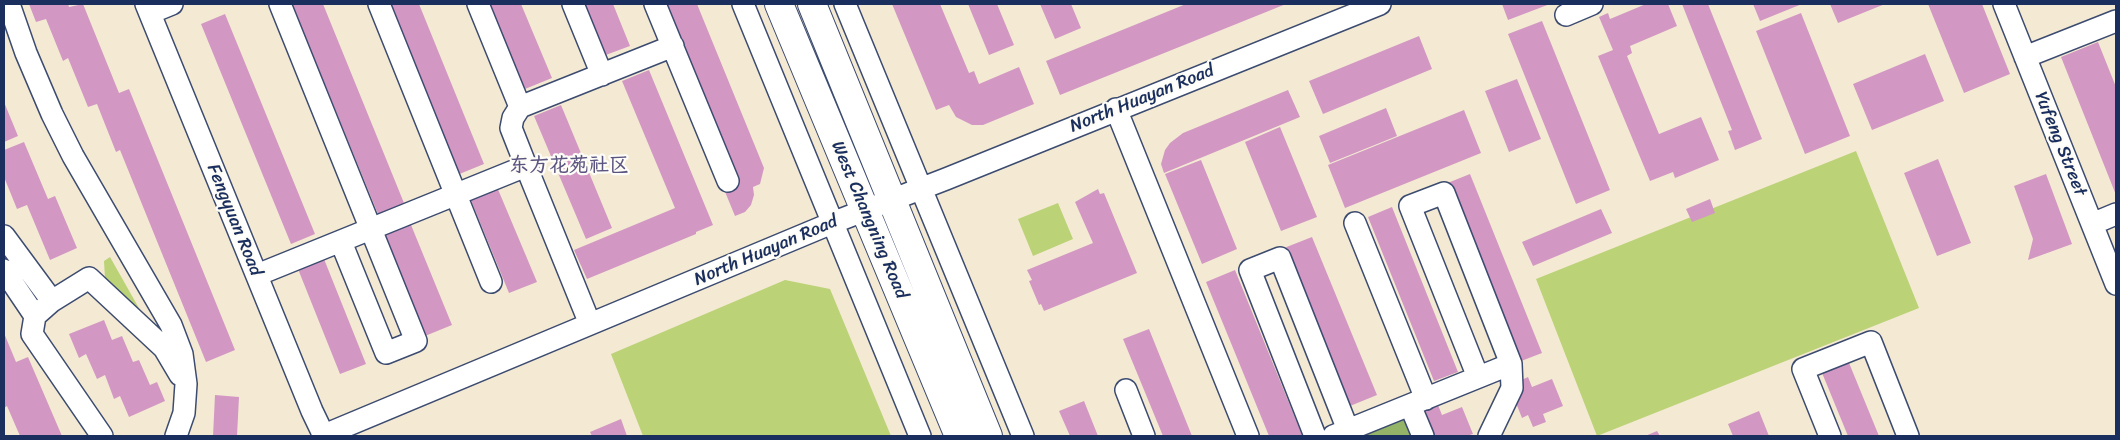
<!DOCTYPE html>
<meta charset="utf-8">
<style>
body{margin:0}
#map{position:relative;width:2120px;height:440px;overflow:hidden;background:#f4ead3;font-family:Sriracha,sans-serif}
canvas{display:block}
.frame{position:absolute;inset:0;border:5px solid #1b2f5e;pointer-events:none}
</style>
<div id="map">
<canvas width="2120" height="440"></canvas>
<div class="frame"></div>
</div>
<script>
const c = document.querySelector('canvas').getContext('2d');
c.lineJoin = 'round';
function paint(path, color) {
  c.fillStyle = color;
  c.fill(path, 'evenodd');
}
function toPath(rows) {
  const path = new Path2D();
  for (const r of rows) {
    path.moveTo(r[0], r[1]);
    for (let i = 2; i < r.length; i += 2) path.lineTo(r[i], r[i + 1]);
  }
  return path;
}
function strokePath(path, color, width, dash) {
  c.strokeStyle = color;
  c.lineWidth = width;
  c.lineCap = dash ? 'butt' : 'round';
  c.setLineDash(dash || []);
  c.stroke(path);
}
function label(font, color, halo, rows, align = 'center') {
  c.font = font + ' Sriracha,"LXGW WenKai TC",sans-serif';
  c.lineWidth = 4.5;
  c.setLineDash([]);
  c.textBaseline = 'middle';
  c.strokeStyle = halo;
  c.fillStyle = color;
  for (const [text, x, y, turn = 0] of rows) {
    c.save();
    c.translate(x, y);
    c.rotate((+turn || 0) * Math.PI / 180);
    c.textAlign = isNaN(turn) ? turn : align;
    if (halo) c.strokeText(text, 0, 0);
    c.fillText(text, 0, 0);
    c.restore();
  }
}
const green = toPath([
 [1856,151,1919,308,1597,436,1536,279],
 [1058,203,1073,239,1033,256,1018,219],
 [110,257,153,333,105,279,104,261],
 [785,280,830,289,891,436,643,436,611,354]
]);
const forest = toPath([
 [1407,416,1416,436,1356,436]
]);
const building = toPath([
 [29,4,68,4,69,7,83,4,119,93,129,89,235,350,206,362,120,150,116,152,97,104,88,107,68,58,63,61,46,19,36,22],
 [292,4,323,4,404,203,378,214],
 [387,4,419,4,484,164,457,175],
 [490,4,521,4,552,78,525,89],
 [582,4,613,4,630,46,603,56],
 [665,4,697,4,764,168,760,184,753,187,754,195,751,205,745,212,735,216,674,68],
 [892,4,940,4,969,73,974,71,979,84,1019,67,1034,104,983,125,972,125,956,117,949,105,936,110],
 [968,4,997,4,1014,45,989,55],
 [1040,4,1071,4,1081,28,1055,39],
 [1186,4,1286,4,1060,95,1046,61],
 [1502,4,1550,4,1508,20],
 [1646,4,1668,4,1677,26,1630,46,1632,53,1627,56,1659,134,1701,117,1719,160,1675,178,1673,172,1650,181,1598,56,1613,50,1599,17,1608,13,1610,19],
 [1682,4,1708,4,1762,139,1735,150,1728,131,1732,130],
 [1753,4,1802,4,1760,21],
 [1830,4,1885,4,1838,23],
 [1928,4,1982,4,2010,74,1964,93],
 [1801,13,1850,136,1805,154,1756,31],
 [225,14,315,234,291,244,201,24],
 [1542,21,1610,190,1576,204,1508,34],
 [1419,36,1432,69,1323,114,1309,81],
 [2098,42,2116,87,2116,195,2061,57],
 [1925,54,1944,101,1872,130,1853,84],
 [649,70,713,225,696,232,696,234,587,279,574,250,675,208,622,81],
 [1517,79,1541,139,1509,152,1485,91],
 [1288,90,1300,117,1164,173,1161,164,1165,150,1170,143,1183,133],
 [4,102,18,136,4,142],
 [561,105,612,228,586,239,534,116],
 [1386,108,1397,136,1330,163,1319,136],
 [1464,110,1481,153,1345,208,1328,165],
 [1280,127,1317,217,1281,231,1245,142],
 [24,142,48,199,55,196,77,248,50,260,27,205,17,209,4,177,4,150],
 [1938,159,1971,243,1937,256,1904,173],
 [1201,160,1237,249,1202,264,1165,174],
 [1470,174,1542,353,1516,363,1445,184],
 [2046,174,2072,244,2028,260,2033,239,2014,186],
 [497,187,537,282,509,293,470,198],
 [1098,189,1100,194,1104,193,1137,273,1044,311,1041,304,1039,305,1029,281,1032,280,1027,270,1093,243,1075,202],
 [1710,199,1715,213,1692,222,1686,209],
 [1392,207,1458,372,1434,381,1368,217],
 [1601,209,1612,233,1533,266,1522,242],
 [409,220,452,325,425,336,383,231],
 [1312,237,1377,395,1350,406,1284,248],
 [324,259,366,364,340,374,298,269],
 [1235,270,1302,435,1299,436,1269,436,1206,282],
 [104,320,112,340,122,336,133,362,139,360,150,385,157,382,165,401,129,417,120,396,114,399,105,375,97,379,86,354,79,358,69,334],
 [1149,329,1192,436,1163,436,1123,339],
 [4,333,16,362,28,357,62,436,20,436,7,406,4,408],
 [1847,358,1879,436,1848,436,1820,368],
 [1528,377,1532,387,1552,379,1563,406,1543,414,1546,422,1533,427,1528,415,1522,418,1514,398,1520,396,1515,383],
 [215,395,239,397,237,436,213,436],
 [1084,401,1098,436,1070,436,1059,411],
 [1438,405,1442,415,1462,407,1473,434,1466,436,1428,436,1424,426,1430,423,1425,410],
 [1759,411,1769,436,1733,436,1728,424],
 [621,419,627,436,592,436,590,432],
 [1657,431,1660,436,1645,436]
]);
const minor = toPath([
 [9,4,26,53,52,114,73,156,171,325,182,354,186,384,184,413,176,436],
 [146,4,312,411,324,436],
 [280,4,416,341,386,353,341,242],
 [379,4,491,282],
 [478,4,520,107],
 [573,4,602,75],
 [655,4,728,181],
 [743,4,920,436],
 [845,4,1023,436],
 [2004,4,2116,284],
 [150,13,172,4],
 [1566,15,1592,4],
 [2025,57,2116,21],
 [1116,109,1248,436],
 [1355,223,1426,399],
 [2092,224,2116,214],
 [4,236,52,301],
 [4,270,35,316,52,301,89,278,164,348,180,375],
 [257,275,526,166],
 [35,316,32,334,102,436],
 [590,324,526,166,511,128,513,118,520,107,673,46],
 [1478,377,1410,206,1444,193,1511,364,1512,388,1489,436],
 [1126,390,1144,436],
 [1410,405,1423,436],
 [322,436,832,223,946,179,1380,4],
 [1315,436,1250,270,1280,258,1348,430],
 [1333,436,1511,364],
 [1830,436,1803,369,1871,342,1908,436]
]);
const major = toPath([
 [779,4,959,436],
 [812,4,988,436]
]);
const streetNames = [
 ["North Huayan Road",1142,99,-22],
 ["Yufeng Street",2060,144,68],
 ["Fengyuan Road",234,220,68],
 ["West Changning Road",869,220,67],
 ["North Huayan Road",766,251,-23]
];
const quarterNames = [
 ["东方花苑社区",569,166]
];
paint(green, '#bbd277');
paint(forest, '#94b468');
paint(building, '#d298c3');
strokePath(minor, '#3c4b70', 24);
strokePath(major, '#3c4b70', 30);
strokePath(minor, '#fff', 21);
strokePath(major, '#fff', 28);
label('18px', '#1b2f5e', '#fdfcf7', streetNames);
label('bold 20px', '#5b5481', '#fdfcf7', quarterNames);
</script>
